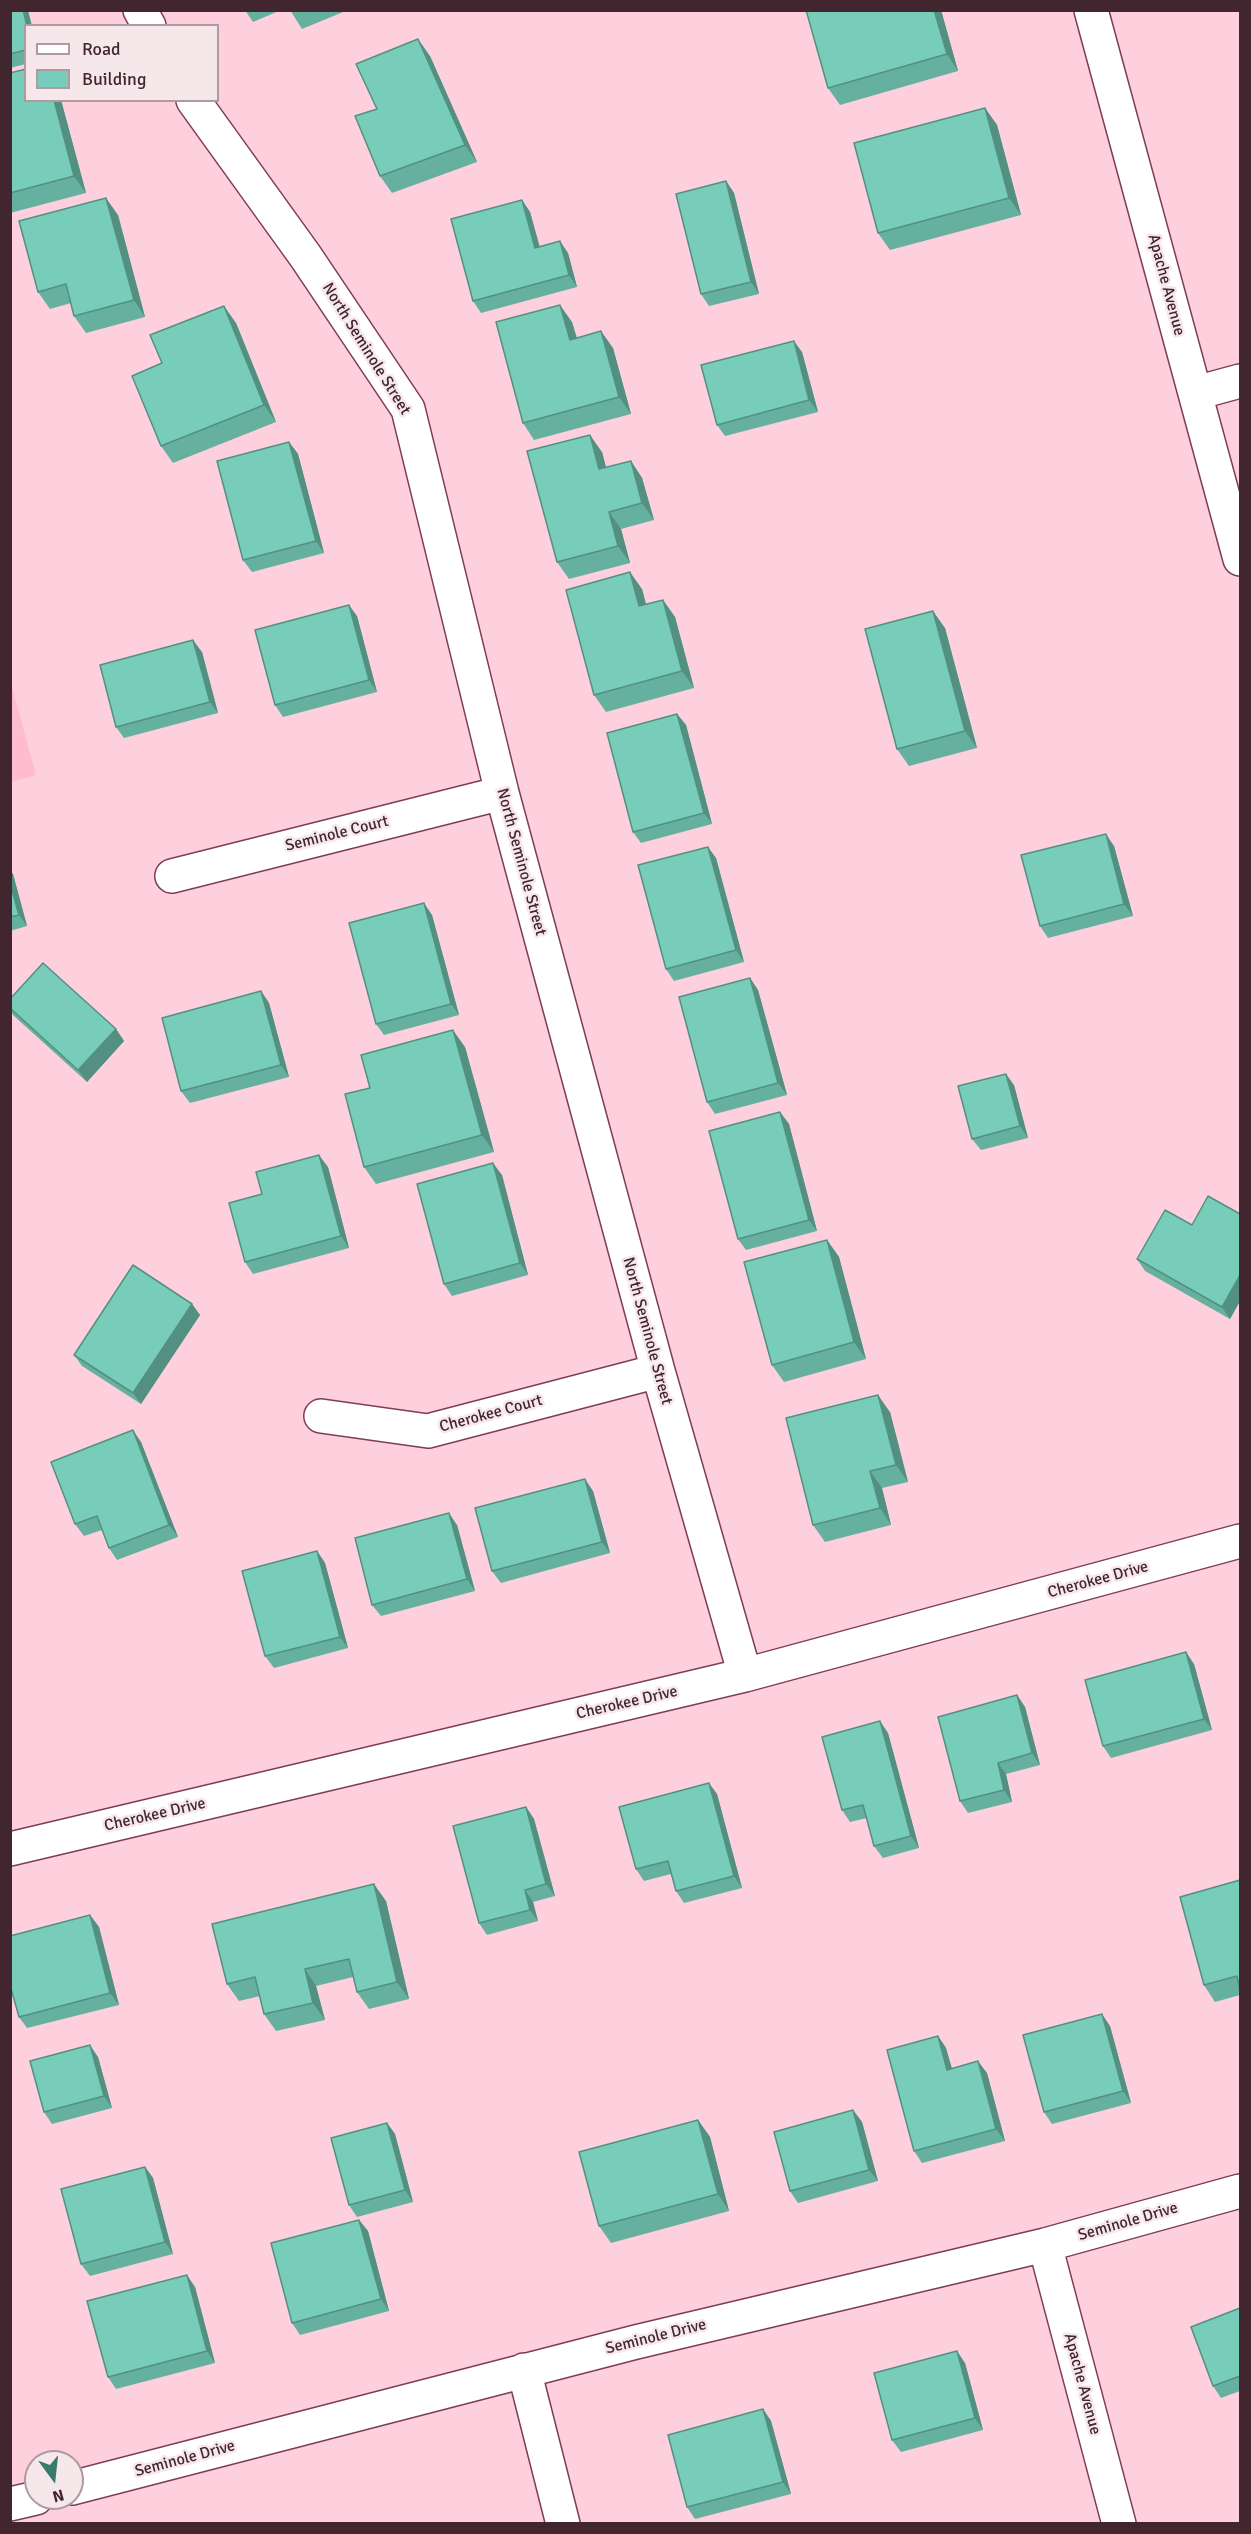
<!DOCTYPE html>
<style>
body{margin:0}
#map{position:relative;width:1251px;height:2534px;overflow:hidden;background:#fed0dd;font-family:Signika,sans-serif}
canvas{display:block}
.frame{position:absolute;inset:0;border:12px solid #42262f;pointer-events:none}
.legend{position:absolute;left:24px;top:24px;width:195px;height:78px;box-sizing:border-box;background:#f6e7eb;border:2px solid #ae9aa0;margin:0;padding:8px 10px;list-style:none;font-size:18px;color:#42262f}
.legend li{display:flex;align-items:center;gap:12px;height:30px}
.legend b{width:30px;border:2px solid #ae9aa0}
.north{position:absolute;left:24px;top:2450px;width:60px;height:60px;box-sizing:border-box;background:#f6e7eb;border:2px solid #ae9aa0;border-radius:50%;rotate:165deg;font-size:16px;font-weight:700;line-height:24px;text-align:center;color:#42262f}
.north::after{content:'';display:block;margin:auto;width:21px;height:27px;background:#377b6d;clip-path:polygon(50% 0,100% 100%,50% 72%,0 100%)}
</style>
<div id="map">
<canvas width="1251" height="2534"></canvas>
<div class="frame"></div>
<ul class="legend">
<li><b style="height:8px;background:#fff"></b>Road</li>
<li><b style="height:16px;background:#77cdba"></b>Building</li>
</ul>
<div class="north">N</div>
</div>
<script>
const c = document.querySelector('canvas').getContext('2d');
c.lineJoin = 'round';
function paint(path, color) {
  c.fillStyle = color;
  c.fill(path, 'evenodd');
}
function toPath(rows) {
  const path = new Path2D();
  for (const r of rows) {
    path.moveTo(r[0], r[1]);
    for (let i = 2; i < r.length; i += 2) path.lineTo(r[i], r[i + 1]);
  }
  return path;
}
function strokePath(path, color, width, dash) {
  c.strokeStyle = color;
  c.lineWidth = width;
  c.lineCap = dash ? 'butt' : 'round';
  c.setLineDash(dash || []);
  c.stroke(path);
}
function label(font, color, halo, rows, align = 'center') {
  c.font = font + ' Signika,sans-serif';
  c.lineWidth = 5;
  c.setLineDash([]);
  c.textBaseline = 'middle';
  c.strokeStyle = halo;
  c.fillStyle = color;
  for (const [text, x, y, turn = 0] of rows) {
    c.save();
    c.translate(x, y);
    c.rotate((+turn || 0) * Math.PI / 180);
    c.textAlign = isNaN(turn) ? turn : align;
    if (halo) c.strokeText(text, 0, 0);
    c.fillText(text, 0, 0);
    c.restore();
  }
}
const built = toPath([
 [10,679,36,775,11,782,10,782]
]);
const minor = toPath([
 [140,10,149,26],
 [1091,10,1240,559],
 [193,100,306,257,408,409,502,793,658,1371,745,1675],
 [1196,393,1240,381],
 [172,876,502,793],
 [321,1416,428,1431,658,1371],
 [10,1849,745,1675,1240,1541],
 [1045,2245,1119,2524],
 [524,2370,563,2524],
 [72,2488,636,2342,1045,2245,1240,2191],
 [10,2504,36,2498]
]);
const wall = toPath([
 [10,10,26,26,26,64,10,68],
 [245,10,281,10,253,22],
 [290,10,348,10,302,29],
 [806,10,941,10,958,71,840,105,828,88],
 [430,56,477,162,392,193,380,176,377,109],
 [10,73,26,100,61,100,86,193,10,213],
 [985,108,997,125,1021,215,890,250,878,233],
 [726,181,734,193,759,294,709,306,701,294],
 [522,200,530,212,540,247,568,253,577,287,481,313,473,301],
 [118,215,145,317,86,333,74,316,71,303,50,309,38,292],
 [572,322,577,338,613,348,631,414,534,440,523,423],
 [236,323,276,422,173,463,161,446,162,363],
 [802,352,818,412,725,436,717,425],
 [289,442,298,454,324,553,252,572,243,560],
 [602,452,606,468,631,461,642,478,654,520,621,529,630,563,569,579,557,562],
 [642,589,646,605,663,600,675,617,694,688,606,712,594,695],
 [357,616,377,692,283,717,275,705],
 [945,628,977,748,909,766,897,749],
 [202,652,218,713,124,738,116,727],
 [677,714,686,725,712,824,641,843,633,832],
 [1114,846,1133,916,1048,938,1040,926],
 [716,858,744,962,674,981,666,969],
 [10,870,13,874,27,926,10,931],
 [432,915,459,1015,384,1035,376,1024],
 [750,978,758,990,787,1095,715,1114,707,1102],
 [261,991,269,1003,289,1077,190,1103,181,1091],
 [10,999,116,1029,124,1041,87,1082,14,1016,10,1011],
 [465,1047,494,1152,376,1184,364,1167,370,1088],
 [1014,1085,1028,1138,981,1150,972,1139],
 [780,1112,789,1124,817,1231,746,1250,738,1239],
 [328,1167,349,1248,253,1274,245,1262,262,1194],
 [502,1175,528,1275,452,1296,444,1284],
 [1240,1214,1240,1301,1230,1319,1145,1271,1137,1259,1192,1225],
 [827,1240,839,1257,866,1359,784,1382,772,1365],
 [192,1304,200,1315,141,1404,82,1366,74,1355],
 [890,1412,908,1482,882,1488,891,1525,825,1542,813,1525],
 [141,1442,178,1537,117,1560,109,1548,102,1530,84,1536,75,1524],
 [593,1491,610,1553,501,1583,492,1571],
 [457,1525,475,1591,381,1616,372,1605],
 [317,1551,325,1563,348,1648,274,1668,265,1656],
 [1194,1664,1212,1730,1111,1758,1103,1746],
 [1017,1695,1025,1707,1040,1765,1006,1774,1012,1802,968,1813,960,1801],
 [888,1733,919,1848,883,1858,874,1846,867,1818,850,1822,842,1810],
 [717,1794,742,1888,684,1903,676,1891,671,1874,644,1881,636,1869],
 [526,1807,534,1819,555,1896,533,1902,538,1921,487,1935,479,1923],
 [1240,1880,1240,1995,1215,2002,1204,1985],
 [386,1901,409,1999,369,2009,357,1992,353,1977,316,1986,325,2020,276,2031,264,2014,260,1996,239,2001,227,1984],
 [90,1915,99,1927,119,2005,27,2028,19,2017],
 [1110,2026,1131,2103,1052,2124,1044,2112],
 [938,2036,946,2048,952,2068,987,2073,1005,2141,922,2163,914,2151],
 [98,2057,112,2108,52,2124,44,2112],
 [853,2110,862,2122,878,2181,798,2203,790,2191],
 [698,2120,710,2137,729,2211,611,2243,599,2226],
 [387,2123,395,2134,413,2202,357,2217,349,2205],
 [145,2167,153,2178,173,2254,90,2276,81,2264],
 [359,2220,368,2231,389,2311,300,2335,292,2323],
 [195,2287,215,2363,116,2389,108,2377],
 [1240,2308,1240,2391,1221,2398,1213,2386],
 [965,2363,983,2430,901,2452,892,2440],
 [763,2409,771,2421,791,2494,695,2519,687,2507]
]);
const shadedWall = toPath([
 [23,10,28,10,32,26,27,26],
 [934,10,941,10,958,71,947,54],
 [418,39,430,56,477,162,465,145],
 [54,100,61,100,86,193,74,176],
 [985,108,997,125,1021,215,1009,198],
 [726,181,734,193,759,294,751,282],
 [106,198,118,215,145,317,134,300],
 [522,200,530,212,543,260,535,248],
 [560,241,568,253,577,287,569,275],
 [560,305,572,322,582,357,570,340],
 [224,306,236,323,276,422,264,405],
 [601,331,613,348,631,414,619,397],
 [794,341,802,352,818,412,809,400],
 [590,435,602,452,611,486,599,469],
 [289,442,298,454,324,553,316,541],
 [631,461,642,478,654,520,642,503],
 [609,512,621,529,630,563,618,546],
 [630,572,642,589,651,623,639,606],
 [663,600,675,617,694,688,682,671],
 [349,605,357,616,377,692,369,680],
 [933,611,945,628,977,748,965,731],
 [193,640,202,652,218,713,210,702],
 [677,714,686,725,712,824,704,813],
 [1106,834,1114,846,1133,916,1124,904],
 [708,847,716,858,744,962,736,950],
 [10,870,13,874,27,926,19,915,10,883],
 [424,903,432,915,459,1015,451,1004],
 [750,978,758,990,787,1095,778,1083],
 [261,991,269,1003,289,1077,281,1065],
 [116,1029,124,1041,87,1082,78,1070],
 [453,1030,465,1047,494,1152,482,1135],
 [1006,1074,1014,1085,1028,1138,1020,1126],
 [780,1112,789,1124,817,1231,809,1220],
 [319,1155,328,1167,349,1248,341,1236],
 [493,1163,502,1175,528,1275,520,1263],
 [827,1240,839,1257,866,1359,854,1342],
 [1240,1275,1240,1301,1230,1319,1222,1307],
 [192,1304,200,1315,141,1404,133,1393],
 [878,1395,890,1412,908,1482,896,1465],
 [133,1430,141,1442,178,1537,169,1525],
 [870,1471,882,1488,891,1525,880,1508],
 [585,1479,593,1491,610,1553,602,1542],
 [449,1513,457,1525,475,1591,467,1579],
 [317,1551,325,1563,348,1648,340,1637],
 [1186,1652,1194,1664,1212,1730,1204,1719],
 [1017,1695,1025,1707,1040,1765,1032,1753],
 [880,1721,888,1733,919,1848,911,1836],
 [998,1763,1006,1774,1012,1802,1004,1790],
 [709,1783,717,1794,742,1888,734,1876],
 [526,1807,534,1819,555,1896,546,1884],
 [374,1884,386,1901,409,1999,397,1982],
 [525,1890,533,1902,538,1921,530,1910],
 [90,1915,99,1927,119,2005,110,1993],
 [305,1969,316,1986,325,2020,313,2003],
 [1102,2014,1110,2026,1131,2103,1123,2091],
 [938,2036,946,2048,955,2081,947,2070],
 [90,2045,98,2057,112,2108,104,2096],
 [978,2061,987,2073,1005,2141,996,2129],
 [853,2110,862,2122,878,2181,869,2170],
 [698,2120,710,2137,729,2211,718,2194],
 [387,2123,395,2134,413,2202,405,2190],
 [145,2167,153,2178,173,2254,165,2242],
 [359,2220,368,2231,389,2311,381,2299],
 [187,2275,195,2287,215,2363,207,2351],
 [957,2351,965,2363,983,2430,975,2418],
 [763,2409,771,2421,791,2494,783,2482]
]);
const building = toPath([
 [10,10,23,10,27,26,26,26,26,50,10,54,10,10],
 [806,10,934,10,947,54,828,88,806,10],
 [418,39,465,145,380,176,355,116,377,109,356,64,418,39],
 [26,69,26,100,54,100,74,176,10,193,10,73,26,69],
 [985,108,1009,198,878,233,854,143,985,108],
 [726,181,751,282,701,294,676,194,726,181],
 [106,198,134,300,74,316,66,284,38,292,19,221,106,198],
 [522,200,535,248,560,241,569,275,473,301,451,219,522,200],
 [560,305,570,340,601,331,619,397,523,423,496,322,560,305],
 [224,306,264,405,161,446,132,376,162,363,150,335,224,306],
 [794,341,809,400,717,425,701,365,794,341],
 [590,435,599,469,631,461,642,503,609,512,618,546,557,562,527,451,590,435],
 [289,442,316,541,243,560,217,461,289,442],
 [630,572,639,606,663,600,682,671,594,695,566,590,630,572],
 [349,605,369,680,275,705,255,630,349,605],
 [933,611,965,731,897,749,865,629,933,611],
 [193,640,210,702,116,727,100,665,193,640],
 [677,714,704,813,633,832,607,733,677,714],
 [1106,834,1124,904,1040,926,1021,855,1106,834],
 [708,847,736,950,666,969,638,865,708,847],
 [10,883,19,915,10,917,10,883],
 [424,903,451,1004,376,1024,349,923,424,903],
 [43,963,116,1029,78,1070,10,1008,10,999,43,963],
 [750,978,778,1083,707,1102,679,997,750,978],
 [261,991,281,1065,181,1091,162,1018,261,991],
 [453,1030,482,1135,364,1167,345,1094,370,1088,361,1055,453,1030],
 [1006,1074,1020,1126,972,1139,958,1086,1006,1074],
 [780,1112,809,1220,738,1239,709,1131,780,1112],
 [319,1155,341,1236,245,1262,229,1203,262,1194,256,1172,319,1155],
 [493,1163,520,1263,444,1284,417,1184,493,1163],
 [1208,1196,1240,1214,1240,1275,1222,1307,1137,1259,1165,1210,1192,1225,1208,1196],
 [827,1240,854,1342,772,1365,744,1262,827,1240],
 [133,1265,192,1304,133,1393,74,1355,133,1265],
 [878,1395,896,1465,870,1471,880,1508,813,1525,786,1418,878,1395],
 [133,1430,169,1525,109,1548,97,1516,75,1524,51,1462,133,1430],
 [585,1479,602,1542,492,1571,475,1508,585,1479],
 [449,1513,467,1579,372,1605,355,1538,449,1513],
 [317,1551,340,1637,265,1656,242,1571,317,1551],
 [1186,1652,1204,1719,1103,1746,1085,1680,1186,1652],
 [1017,1695,1032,1753,998,1763,1004,1790,960,1801,938,1717,1017,1695],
 [880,1721,911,1836,874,1846,863,1805,842,1810,822,1737,880,1721],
 [709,1783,734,1876,676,1891,668,1861,636,1869,619,1807,709,1783],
 [526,1807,546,1884,525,1890,530,1910,479,1923,453,1826,526,1807],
 [1240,1880,1240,1990,1237,1976,1204,1985,1180,1897,1240,1880],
 [374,1884,397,1982,357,1992,349,1959,305,1969,313,2003,264,2014,255,1977,227,1984,212,1924,374,1884],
 [90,1915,110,1993,19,2017,10,1985,10,1936,90,1915],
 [1102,2014,1123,2091,1044,2112,1023,2035,1102,2014],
 [938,2036,947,2070,978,2061,996,2129,914,2151,887,2050,938,2036],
 [90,2045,104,2096,44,2112,30,2061,90,2045],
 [853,2110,869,2170,790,2191,774,2132,853,2110],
 [698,2120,718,2194,599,2226,579,2152,698,2120],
 [387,2123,405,2190,349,2205,331,2138,387,2123],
 [145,2167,165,2242,81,2264,61,2189,145,2167],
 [359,2220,381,2299,292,2323,271,2243,359,2220],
 [187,2275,207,2351,108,2377,87,2301,187,2275],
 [1240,2308,1240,2376,1213,2386,1191,2327,1240,2308],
 [957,2351,975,2418,892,2440,874,2373,957,2351],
 [763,2409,783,2482,687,2507,668,2435,763,2409]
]);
const streetNames = [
 ["Apache Avenue",1166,285,75],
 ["North Seminole Street",366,349,58],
 ["Seminole Court",337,834,-14],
 ["North Seminole Street",521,862,75],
 ["North Seminole Street",647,1331,75],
 ["Cherokee Court",491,1414,-15],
 ["Cherokee Drive",1098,1580,-15],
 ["Cherokee Drive",627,1703,-13],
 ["Cherokee Drive",155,1815,-13],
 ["Seminole Drive",1128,2222,-16],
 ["Seminole Drive",656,2337,-14],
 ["Apache Avenue",1082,2384,75],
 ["Seminole Drive",185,2459,-15]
];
paint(built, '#ffbcd1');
strokePath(minor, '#7d3e55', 36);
strokePath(minor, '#fff', 33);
paint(wall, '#66b0a0');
paint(shadedWall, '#539082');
paint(building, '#77cdba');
strokePath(building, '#539082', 1.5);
label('16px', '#42262f', '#f6e7eb', streetNames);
</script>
